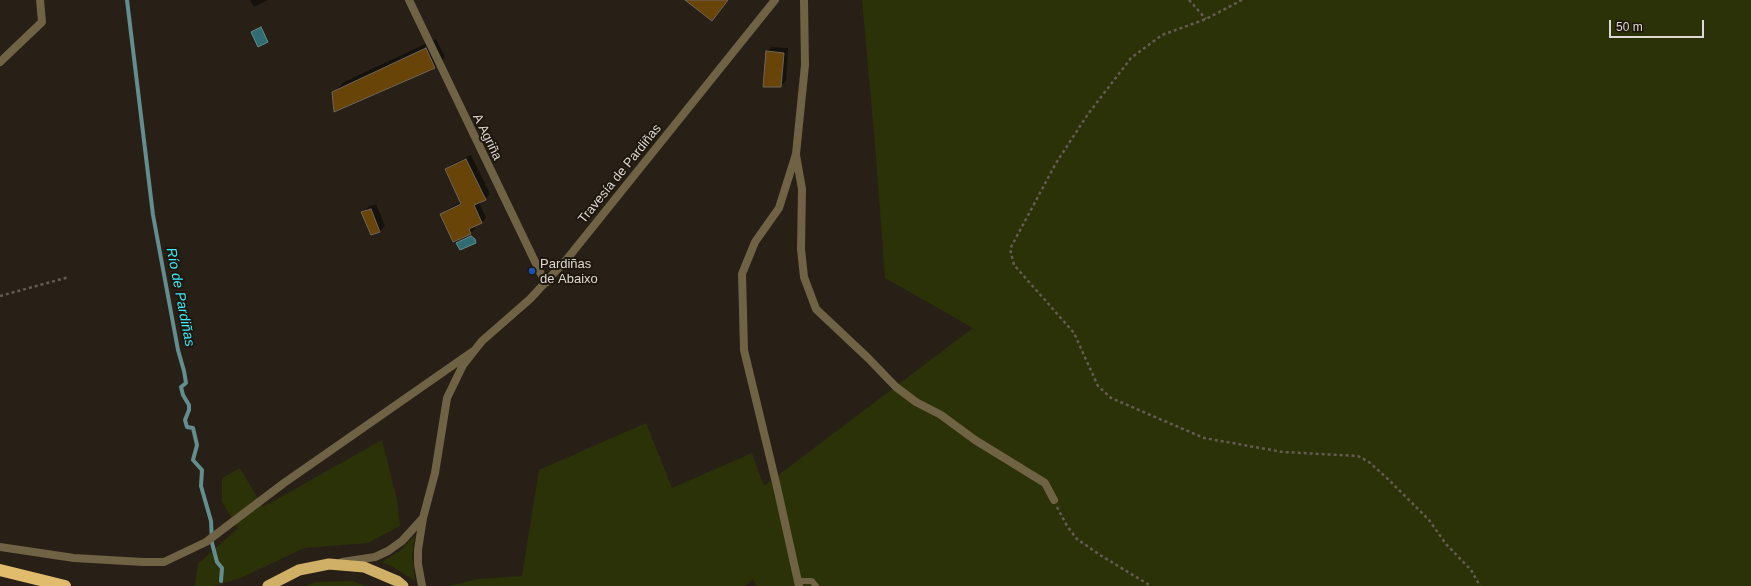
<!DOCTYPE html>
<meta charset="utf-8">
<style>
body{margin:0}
#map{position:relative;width:1751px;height:586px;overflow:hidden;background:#282017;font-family:Helvetica,sans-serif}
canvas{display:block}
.scale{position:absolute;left:1609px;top:20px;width:95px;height:18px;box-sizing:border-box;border:2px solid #dfd9d3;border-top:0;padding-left:5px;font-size:12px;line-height:14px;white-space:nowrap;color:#dfd9d3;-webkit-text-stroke:3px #1e170e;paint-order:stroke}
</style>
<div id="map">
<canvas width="1751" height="586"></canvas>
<div class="scale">50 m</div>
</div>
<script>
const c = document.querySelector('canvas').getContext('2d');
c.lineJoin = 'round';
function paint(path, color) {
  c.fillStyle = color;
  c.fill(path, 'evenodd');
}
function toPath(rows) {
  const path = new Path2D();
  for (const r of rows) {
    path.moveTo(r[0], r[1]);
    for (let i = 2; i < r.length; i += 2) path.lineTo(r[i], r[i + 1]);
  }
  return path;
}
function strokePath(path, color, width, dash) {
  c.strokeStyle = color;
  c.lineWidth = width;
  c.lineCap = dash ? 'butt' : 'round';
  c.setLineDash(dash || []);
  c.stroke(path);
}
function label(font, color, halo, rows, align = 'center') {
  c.font = font + ' Helvetica,sans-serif';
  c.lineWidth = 4;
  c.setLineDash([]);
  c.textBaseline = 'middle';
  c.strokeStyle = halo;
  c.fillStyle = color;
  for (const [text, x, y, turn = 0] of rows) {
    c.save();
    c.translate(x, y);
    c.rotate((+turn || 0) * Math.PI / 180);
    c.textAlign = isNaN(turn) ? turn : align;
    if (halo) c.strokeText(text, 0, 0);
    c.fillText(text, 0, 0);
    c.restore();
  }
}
const green = toPath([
 [862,0,1751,0,1751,586,756,586,753,579,746,586,449,586,478,579,522,576,539,470,646,423,672,488,752,453,764,486,973,328,885,278,875,144],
 [382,440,397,500,400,526,368,543,304,548,241,578,214,586,195,586,198,564,238,528,222,502,222,478,240,468,263,507],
 [415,535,412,555,415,581,393,567,382,562,400,551],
 [352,581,366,586,305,586,317,582]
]);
const water = toPath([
 [261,27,268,42,258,47,251,32,261,27],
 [471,236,475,239,476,243,460,250,456,243,471,236]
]);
const shadow = toPath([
 [250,0,268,0,254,7],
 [436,39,445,57,435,67,335,110,334,92,344,82],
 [772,47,788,48,786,81,781,86,767,52],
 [471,155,490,194,485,199,479,202,486,218,482,222,474,226,475,228,471,233,441,214,446,210,461,202,446,170,451,165],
 [376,204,385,226,380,231,362,213,368,207]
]);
const stream = toPath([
 [127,0,153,215,178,350,184,371,186,383,181,387,183,395,189,405,189,410,185,420,187,427,193,428,197,445,193,460,202,470,201,486,211,521,212,543,217,562,222,568,221,581]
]);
const building = toPath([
 [685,0,728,0,712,21,685,0],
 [426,48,435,68,334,112,332,92,426,48],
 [766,51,784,53,781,87,763,87,766,51],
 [466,159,486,200,474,205,482,223,469,229,471,234,453,242,440,214,461,204,445,169,466,159],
 [371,209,380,232,371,235,361,212,371,209]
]);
const path = toPath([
 [1189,0,1206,19],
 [1242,0,1206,19,1162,35,1131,58,1088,114,1056,163,1010,249,1014,265,1074,333,1098,386,1111,398,1204,438,1283,452,1358,456,1369,462,1388,479,1429,520,1446,544,1471,570,1480,586],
 [0,296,69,277],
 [1057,507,1067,526,1077,539,1100,555,1151,586]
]);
const service = toPath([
 [798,581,812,581,816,586]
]);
const minor = toPath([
 [409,0,541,274,547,282],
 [0,62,42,22,40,0],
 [796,155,802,189,801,249,804,277,816,309,868,358,896,387,916,402,941,415,975,440,1045,483,1054,500],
 [0,547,74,558,143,562,164,562,206,542,284,483,472,352],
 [799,586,777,487,744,350,742,274,755,242,779,208,796,154,805,65,804,0]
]);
const tertiary = toPath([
 [342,562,375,557,388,551,402,541,422,519],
 [422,586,418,564,418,550,423,518,435,473,447,398,463,365,482,341,530,299,567,259,775,0]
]);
const trunk = toPath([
 [268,586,299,570,329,564,364,567,397,581,403,586]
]);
const motorway = toPath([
 [0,570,65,586]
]);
const markers = [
 [532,271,4,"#1a4fb4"]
];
const streetNames = [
 ["A Agriña",487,137,64],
 ["Travesía de Pardiñas",620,174,-51]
];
const poiNames = [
 ["Pardiñas",540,264],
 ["de Abaixo",540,279]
];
const waterNames = [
 ["Río de Pardiñas",180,297,79]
];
paint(green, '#2c3207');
paint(water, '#2f6d73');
strokePath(water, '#648d90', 1);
paint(shadow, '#0007');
strokePath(stream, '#648d90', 4);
paint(building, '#694408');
strokePath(building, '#6e655a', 1);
strokePath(path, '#645c54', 2.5, [3, 3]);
strokePath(service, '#706244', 6);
strokePath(minor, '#706244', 8);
strokePath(tertiary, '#706244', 8);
strokePath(trunk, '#d0b066', 11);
strokePath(motorway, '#e0bc6c', 12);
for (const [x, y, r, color] of markers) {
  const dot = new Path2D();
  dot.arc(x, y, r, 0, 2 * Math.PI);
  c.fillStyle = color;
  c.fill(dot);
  strokePath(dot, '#1e170e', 1.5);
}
label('13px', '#dfd9d3', '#1e170e', streetNames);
label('13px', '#dfd9d3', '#1e170e', poiNames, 'left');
label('italic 14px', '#3aedfc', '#1e170e', waterNames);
</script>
